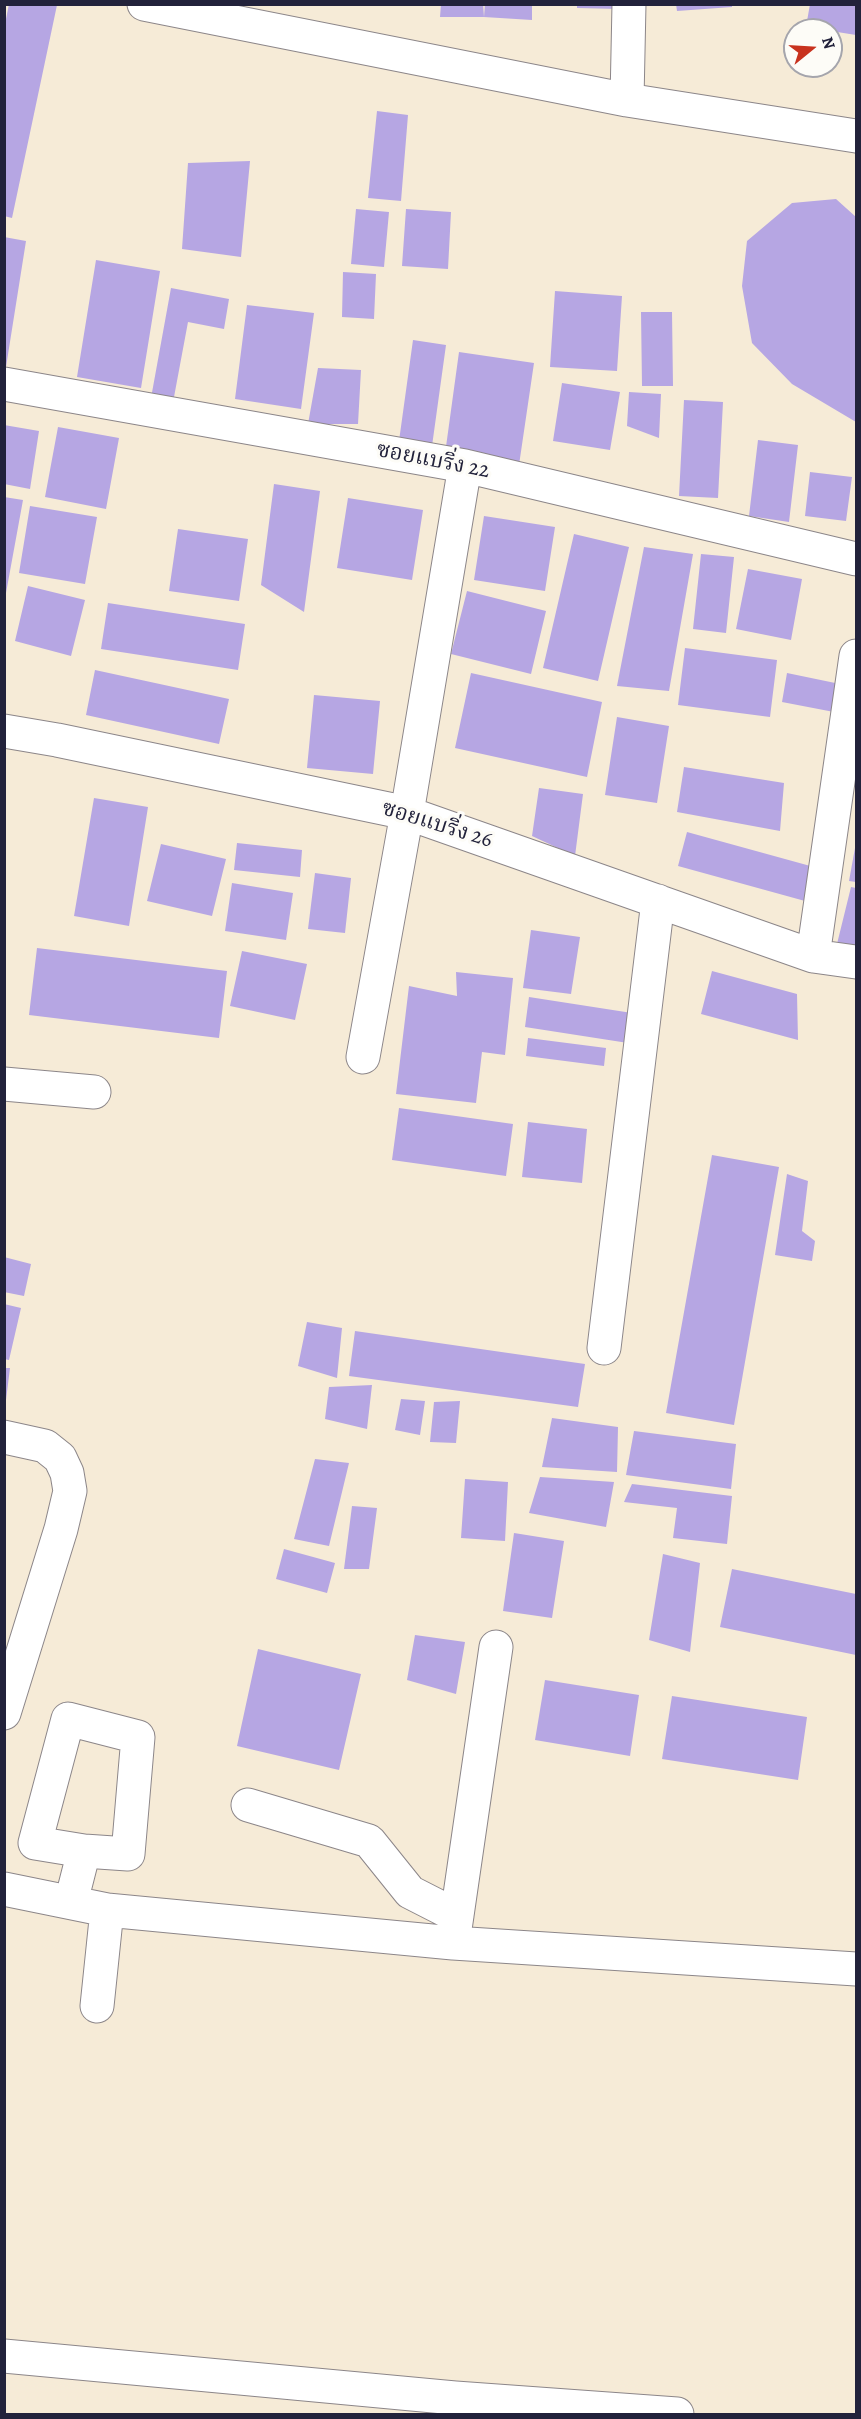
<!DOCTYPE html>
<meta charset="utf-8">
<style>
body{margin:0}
#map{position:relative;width:861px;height:2419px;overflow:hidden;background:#f6ebd7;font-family:Alegreya,serif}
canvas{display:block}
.frame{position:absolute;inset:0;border:6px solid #22223b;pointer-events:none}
.north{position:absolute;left:783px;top:18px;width:60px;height:60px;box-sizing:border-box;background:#fdfcf7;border:2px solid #a5a5ac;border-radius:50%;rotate:72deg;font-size:16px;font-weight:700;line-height:24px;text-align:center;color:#22223b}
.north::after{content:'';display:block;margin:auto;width:21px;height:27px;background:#c8321e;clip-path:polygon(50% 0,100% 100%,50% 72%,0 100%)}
</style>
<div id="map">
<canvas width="861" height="2419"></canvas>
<div class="frame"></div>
<div class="north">N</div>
</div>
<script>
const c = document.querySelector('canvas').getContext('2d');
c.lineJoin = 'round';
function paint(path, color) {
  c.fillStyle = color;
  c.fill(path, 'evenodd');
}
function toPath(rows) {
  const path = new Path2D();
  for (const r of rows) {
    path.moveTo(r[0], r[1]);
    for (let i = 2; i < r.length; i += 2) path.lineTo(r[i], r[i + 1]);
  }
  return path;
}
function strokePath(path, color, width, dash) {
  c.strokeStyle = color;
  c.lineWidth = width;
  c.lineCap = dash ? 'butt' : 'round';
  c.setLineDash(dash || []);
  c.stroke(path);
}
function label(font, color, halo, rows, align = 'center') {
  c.font = font + ' Alegreya,"Noto Serif Thai",serif';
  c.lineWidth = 6;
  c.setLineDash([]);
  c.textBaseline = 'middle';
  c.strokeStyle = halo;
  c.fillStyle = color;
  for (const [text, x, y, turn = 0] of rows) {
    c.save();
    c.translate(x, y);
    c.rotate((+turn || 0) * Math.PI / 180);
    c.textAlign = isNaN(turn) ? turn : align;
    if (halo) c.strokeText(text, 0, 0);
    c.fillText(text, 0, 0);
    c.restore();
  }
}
const building = toPath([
 [9,4,57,5,12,218,4,216,4,29],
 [441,4,483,4,484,17,440,17],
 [485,4,532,4,532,20,484,17],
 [577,4,619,4,619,9,577,8],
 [676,4,732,4,732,7,677,11],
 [810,4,856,4,856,35,806,27],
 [377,111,408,115,401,201,368,198],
 [250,161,241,257,182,249,188,163],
 [836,199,856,217,856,422,792,384,752,343,742,286,747,241,792,203],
 [356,209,389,212,384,267,351,264],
 [406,209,451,212,448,269,402,266],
 [4,237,26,241,6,367,4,367],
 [96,260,160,271,141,388,77,377],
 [343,272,376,274,374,319,342,317],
 [171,288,229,299,224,329,188,322,174,397,151,398],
 [555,291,622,296,617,371,550,367],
 [247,305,314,313,301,409,235,399],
 [641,312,672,312,673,386,642,386],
 [413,340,446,345,432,446,399,441],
 [459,352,534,363,519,465,445,454],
 [318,368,361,370,358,424,308,424],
 [562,383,620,392,610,450,553,441],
 [629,392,661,394,659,438,627,426],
 [684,400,723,402,718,498,679,496],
 [4,425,39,431,30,489,4,484],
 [58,427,119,438,106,509,45,497],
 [758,440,798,445,789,522,749,516],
 [810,472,852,477,846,521,805,516],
 [274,484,320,491,304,612,261,585],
 [4,497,23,500,6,593,4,593],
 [348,498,423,510,412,580,337,568],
 [30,506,97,517,85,584,19,573],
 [484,516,555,527,545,591,474,580],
 [178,529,248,539,239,601,169,591],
 [574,534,629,547,598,681,543,668],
 [644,547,693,554,669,691,617,686],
 [701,554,734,557,726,633,693,629],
 [748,569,802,579,791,640,736,629],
 [28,586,85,600,71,656,15,641],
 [467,591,546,611,531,674,451,654],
 [108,603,245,624,238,670,101,649],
 [685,648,777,660,770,717,678,705],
 [95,670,229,699,219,744,86,715],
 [471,673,602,702,587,777,455,748],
 [787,673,840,684,834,712,782,702],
 [314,695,380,701,373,774,307,768],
 [617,717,669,726,657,803,605,795],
 [684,767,784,783,780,831,677,812],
 [539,788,583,794,575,856,532,836],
 [94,798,148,807,129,926,74,916],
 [687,832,814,867,805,901,678,866],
 [237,843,302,850,300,877,234,870],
 [161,844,226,859,212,916,147,901],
 [855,848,856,848,856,882,849,881],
 [315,873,351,878,345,933,308,929],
 [232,883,293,893,286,940,225,931],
 [851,887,856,888,856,951,836,948],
 [531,930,580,937,571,994,523,988],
 [37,948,227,971,219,1038,29,1015],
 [242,951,307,964,295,1020,230,1006],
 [712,971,797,994,798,1040,701,1014],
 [456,972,513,978,505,1055,482,1052,476,1103,396,1094,409,986,457,996],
 [529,997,632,1013,628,1043,525,1027],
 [528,1038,606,1048,604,1066,526,1056],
 [399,1108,513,1124,506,1176,392,1160],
 [528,1122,587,1129,582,1183,522,1177],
 [712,1155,779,1167,734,1425,666,1413],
 [787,1174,808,1181,802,1231,815,1241,812,1261,775,1255],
 [4,1257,31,1264,24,1296,4,1292],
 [4,1304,21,1308,9,1360,4,1359],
 [307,1322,342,1328,337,1378,298,1366],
 [355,1331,585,1364,578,1407,349,1376],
 [4,1368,10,1368,6,1400,4,1400],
 [372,1385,367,1429,325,1419,329,1387],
 [401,1399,425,1401,420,1435,395,1430],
 [460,1401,456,1443,430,1442,434,1402],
 [552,1418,618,1427,617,1472,542,1467],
 [634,1431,736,1444,731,1489,626,1475],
 [315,1459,349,1463,329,1546,294,1539],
 [540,1477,614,1482,606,1527,529,1513],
 [465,1479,508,1482,505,1541,461,1538],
 [632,1484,732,1496,727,1544,673,1538,677,1508,624,1502],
 [352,1506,377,1508,369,1569,344,1569],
 [514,1533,564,1541,552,1618,503,1611],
 [284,1549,335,1563,327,1593,276,1579],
 [663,1554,700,1563,690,1652,649,1640],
 [732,1569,856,1594,856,1655,720,1627],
 [415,1635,465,1642,456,1694,407,1680],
 [258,1649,361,1674,339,1770,237,1746],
 [545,1680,639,1695,630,1756,535,1740],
 [672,1696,807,1717,798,1780,662,1759]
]);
const minor = toPath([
 [144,4,627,100,856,136],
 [627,100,629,4],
 [4,384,465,466,856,559],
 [4,731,57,740,407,813,813,956,856,962],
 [813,956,856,656],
 [363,1057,407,813,465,466],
 [4,1084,94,1092],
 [604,1348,658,901],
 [4,1437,45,1446,60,1458,67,1473,70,1491,61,1529,4,1713],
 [248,1805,369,1841,410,1892,457,1916],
 [4,1889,107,1910,453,1943,856,1969],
 [71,1902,84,1851,35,1843,68,1719,138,1737,128,1854,84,1851],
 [453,1943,496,1647],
 [97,2006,107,1910],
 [4,2356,455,2398,677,2414]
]);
const streetNames = [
 ["ซอยแบริ่ง 22",433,461,11],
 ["ซอยแบริ่ง 26",437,825,17]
];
paint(building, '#b6a6e3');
strokePath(minor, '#8c8689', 35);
strokePath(minor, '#fff', 33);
label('22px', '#22223b', '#fdfcf7', streetNames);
</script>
